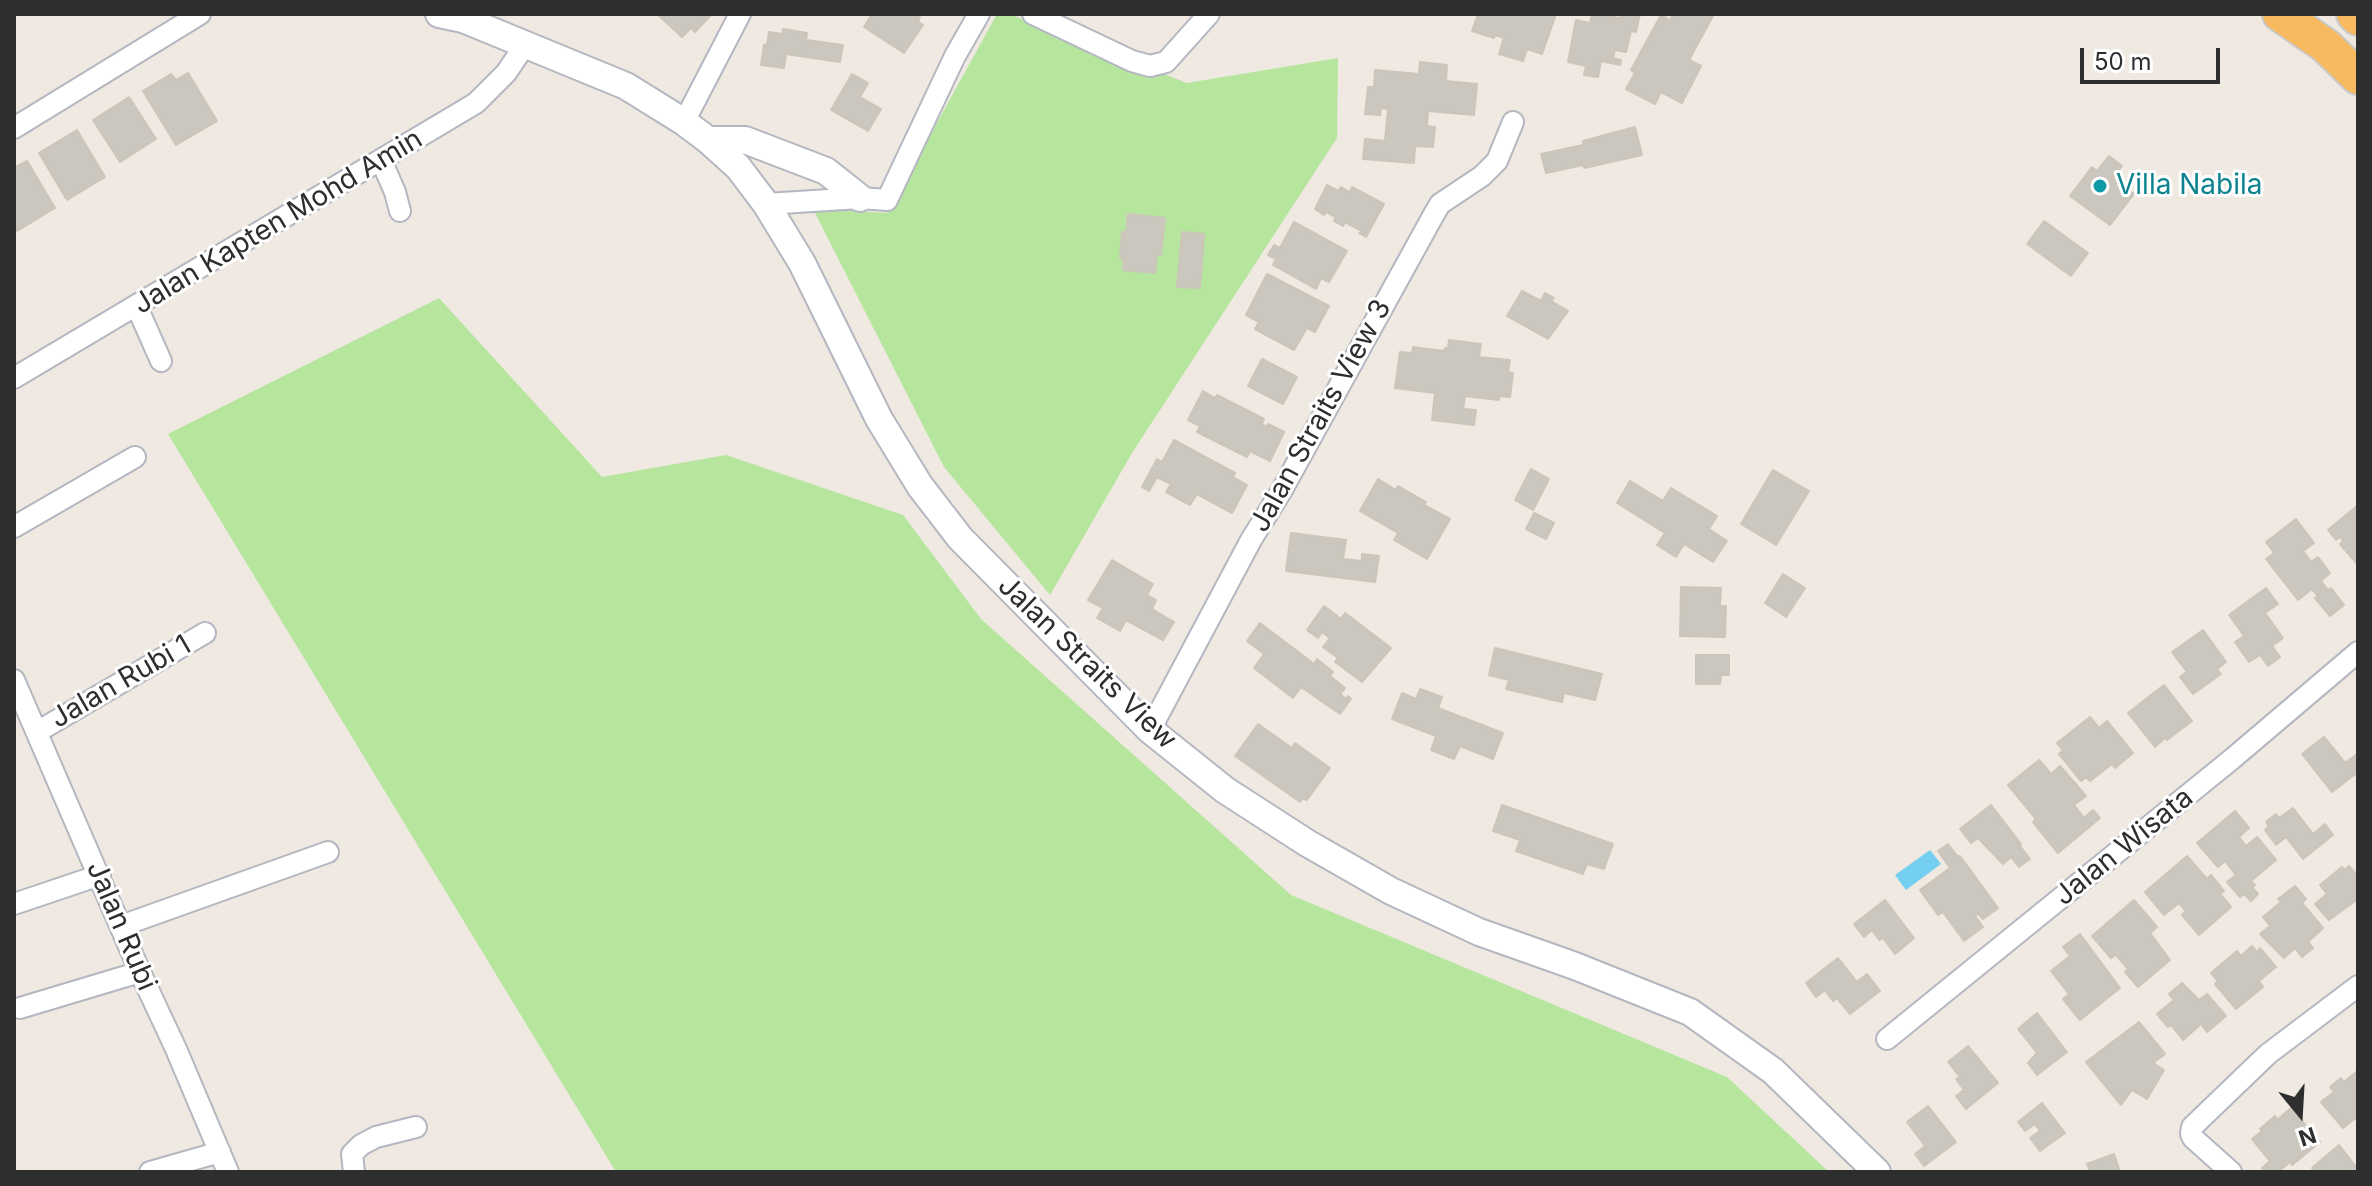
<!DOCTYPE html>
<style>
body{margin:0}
#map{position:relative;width:2372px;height:1186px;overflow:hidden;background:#efe9e1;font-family:Inter,sans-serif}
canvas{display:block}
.frame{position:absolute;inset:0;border:16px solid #2e2e2e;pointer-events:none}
.north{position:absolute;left:2260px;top:1074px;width:80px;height:80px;-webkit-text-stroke:6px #fff;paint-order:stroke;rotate:162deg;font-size:22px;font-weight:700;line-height:32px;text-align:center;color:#2e2e2e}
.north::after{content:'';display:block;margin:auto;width:28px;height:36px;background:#2e2e2e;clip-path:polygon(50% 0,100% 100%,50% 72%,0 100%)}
.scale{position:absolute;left:2080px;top:48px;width:140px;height:36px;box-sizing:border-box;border:4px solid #2e2e2e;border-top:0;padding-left:10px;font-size:24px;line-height:28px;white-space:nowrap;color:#2e2e2e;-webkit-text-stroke:6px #fff;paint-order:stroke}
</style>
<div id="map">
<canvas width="2372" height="1186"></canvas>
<div class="frame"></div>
<div class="north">N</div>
<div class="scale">50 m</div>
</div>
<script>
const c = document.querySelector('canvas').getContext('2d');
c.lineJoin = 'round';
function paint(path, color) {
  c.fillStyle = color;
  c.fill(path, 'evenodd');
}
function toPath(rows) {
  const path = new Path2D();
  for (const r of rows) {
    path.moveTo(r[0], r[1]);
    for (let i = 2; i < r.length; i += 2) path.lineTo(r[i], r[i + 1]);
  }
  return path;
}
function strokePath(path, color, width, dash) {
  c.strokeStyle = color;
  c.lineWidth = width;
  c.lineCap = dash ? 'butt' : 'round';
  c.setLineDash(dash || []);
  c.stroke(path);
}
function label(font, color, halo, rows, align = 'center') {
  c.font = font + ' Inter,sans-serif';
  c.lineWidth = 6;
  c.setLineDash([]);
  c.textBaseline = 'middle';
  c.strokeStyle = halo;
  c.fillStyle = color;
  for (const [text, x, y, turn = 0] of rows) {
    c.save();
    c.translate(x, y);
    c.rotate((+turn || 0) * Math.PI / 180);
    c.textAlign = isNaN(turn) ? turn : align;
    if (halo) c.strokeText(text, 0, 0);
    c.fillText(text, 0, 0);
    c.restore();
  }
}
const green = toPath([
 [997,14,1009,14,1187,83,1338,58,1337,138,1132,453,1050,595,944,467,813,209,887,213],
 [439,298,602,477,726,455,903,515,981,619,1291,895,1727,1077,1829,1172,616,1172,168,434]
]);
const water = toPath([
 [1930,850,1941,864,1906,890,1895,875]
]);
const building = toPath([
 [657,14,712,14,695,32,691,28,682,37,657,14],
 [872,14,921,14,918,22,923,25,904,53,864,27,872,14],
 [1478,14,1556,14,1542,54,1527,49,1523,61,1499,54,1504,38,1495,35,1494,38,1472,31,1478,14],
 [1592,14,1621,18,1622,14,1640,14,1636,32,1631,31,1626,52,1615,50,1613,58,1621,60,1620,65,1601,61,1598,77,1584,75,1586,66,1568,62,1576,20,1590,23,1592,14],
 [1673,14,1714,14,1689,60,1701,66,1682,103,1661,92,1655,104,1626,89,1635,73,1631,70,1661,15,1670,20,1673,14],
 [783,29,807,33,806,40,843,45,840,62,786,54,784,68,761,65,764,45,767,45,769,32,782,34,783,29],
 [1420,62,1447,65,1446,81,1477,84,1474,115,1428,111,1427,126,1435,127,1433,147,1415,146,1414,163,1363,159,1365,139,1385,141,1388,109,1381,108,1380,115,1365,114,1368,87,1374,87,1375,70,1419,74,1420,62],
 [188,73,217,121,176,145,143,91,171,74,176,80,188,73],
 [852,74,868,83,860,97,881,109,868,131,831,110,852,74],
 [129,97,156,139,120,162,93,120,129,97],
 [1635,127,1642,155,1584,168,1583,165,1546,173,1541,154,1583,145,1583,141,1635,127],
 [77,130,105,177,67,200,39,153,77,130],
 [2109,156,2122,166,2113,178,2134,194,2110,225,2070,196,2092,167,2097,171,2109,156],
 [27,161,55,208,17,231,14,227,14,168,27,161],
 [1327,185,1338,191,1341,187,1350,192,1352,187,1384,204,1366,237,1359,233,1362,231,1345,222,1343,226,1334,221,1336,217,1326,212,1324,215,1315,209,1327,185],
 [1128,214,1165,218,1161,255,1157,254,1155,273,1123,270,1124,259,1120,258,1122,232,1126,232,1128,214],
 [2044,221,2088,253,2071,276,2027,244,2044,221],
 [1294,222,1347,251,1329,282,1321,278,1316,289,1273,265,1276,259,1268,255,1274,245,1280,248,1294,222],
 [1182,232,1204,234,1200,288,1177,287,1182,232],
 [1267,274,1329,306,1315,332,1307,328,1294,350,1255,329,1259,322,1246,315,1267,274],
 [1522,291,1541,301,1545,293,1554,298,1551,301,1568,311,1548,339,1507,316,1522,291],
 [1449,340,1481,344,1479,357,1510,360,1508,372,1513,373,1510,397,1499,396,1499,400,1465,396,1463,409,1476,410,1474,425,1432,420,1435,393,1395,388,1400,352,1412,353,1413,347,1444,351,1445,348,1448,348,1449,340],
 [1262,359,1297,377,1283,404,1248,386,1262,359],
 [1203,391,1215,398,1217,395,1264,419,1262,424,1267,427,1268,424,1284,432,1270,461,1250,451,1247,457,1197,432,1200,426,1188,420,1203,391],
 [1174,440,1235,473,1233,477,1247,485,1232,513,1197,494,1190,505,1166,492,1171,484,1157,477,1149,491,1142,487,1157,459,1162,462,1174,440],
 [1531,469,1549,479,1533,510,1515,500,1531,469],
 [1773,470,1809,491,1776,545,1741,524,1773,470],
 [1378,479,1396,490,1398,486,1426,502,1424,505,1450,519,1427,559,1394,540,1398,533,1360,511,1378,479],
 [1630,481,1663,501,1671,488,1717,516,1709,529,1727,541,1713,562,1684,544,1676,557,1657,545,1665,533,1617,503,1630,481],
 [2358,505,2358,565,2340,544,2343,541,2340,537,2336,540,2328,530,2358,505],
 [1534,513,1554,523,1546,539,1526,529,1534,513],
 [2296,519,2314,543,2303,551,2311,562,2318,557,2330,573,2321,581,2328,590,2331,588,2344,605,2330,616,2315,598,2318,596,2312,589,2298,600,2266,559,2274,553,2266,542,2296,519],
 [1291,533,1346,540,1343,559,1362,561,1362,554,1379,556,1375,582,1286,571,1291,533],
 [1112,560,1153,584,1147,595,1156,600,1152,609,1174,622,1163,640,1126,620,1120,631,1097,618,1103,608,1088,600,1112,560],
 [1783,574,1805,588,1786,617,1765,603,1783,574],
 [1681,587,1721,588,1720,606,1726,606,1725,637,1680,636,1681,587],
 [2266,588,2278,604,2265,613,2283,638,2272,646,2280,657,2268,666,2260,655,2249,662,2235,642,2244,636,2229,615,2266,588],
 [1324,606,1341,619,1345,613,1391,648,1362,682,1335,662,1338,658,1323,647,1330,638,1322,632,1318,638,1307,630,1324,606],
 [1260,623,1314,664,1317,659,1333,672,1330,676,1345,688,1340,694,1346,699,1348,696,1351,699,1340,714,1301,687,1293,698,1254,668,1264,654,1247,641,1260,623],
 [2203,630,2226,662,2217,669,2221,674,2193,694,2180,677,2187,672,2172,652,2203,630],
 [1495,648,1602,674,1595,700,1564,693,1562,702,1506,689,1509,680,1489,675,1495,648],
 [1696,655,1729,655,1729,675,1721,675,1720,684,1696,684,1696,655],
 [2164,685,2192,721,2167,740,2165,738,2155,747,2128,713,2164,685],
 [1420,689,1442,697,1438,708,1503,733,1493,759,1460,746,1454,759,1431,750,1436,736,1392,719,1402,693,1416,699,1420,689],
 [2090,717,2099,728,2107,721,2133,753,2115,768,2112,764,2090,781,2086,777,2081,781,2059,754,2063,750,2057,743,2090,717],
 [1258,724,1292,748,1295,743,1330,768,1307,800,1303,798,1300,802,1235,756,1258,724],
 [2324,737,2345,763,2357,754,2358,755,2358,772,2332,792,2302,754,2324,737],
 [2039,760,2051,774,2060,766,2086,796,2074,805,2084,818,2093,810,2100,818,2058,853,2033,822,2036,819,2008,785,2039,760],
 [1502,805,1613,844,1604,869,1587,864,1583,874,1516,851,1520,840,1493,831,1502,805],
 [1991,805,2021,844,2020,846,2030,859,2019,867,2011,857,2003,864,1978,838,1971,843,1960,829,1991,805],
 [2293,808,2313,834,2325,824,2333,835,2303,859,2286,837,2276,845,2265,830,2269,826,2266,822,2276,814,2279,818,2293,808],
 [2235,811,2249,828,2239,837,2246,846,2257,837,2276,860,2251,881,2255,885,2252,887,2258,894,2251,901,2244,894,2240,897,2227,882,2236,875,2225,861,2218,867,2197,843,2235,811],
 [1948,844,1958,857,1960,856,1998,908,1983,919,1978,913,1975,916,1983,927,1964,941,1943,912,1938,915,1920,890,1950,868,1938,851,1948,844],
 [2187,856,2207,879,2211,875,2224,891,2220,894,2231,907,2199,935,2182,915,2186,911,2179,903,2164,915,2145,892,2187,856],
 [2349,866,2358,876,2358,899,2329,920,2315,904,2327,894,2320,885,2342,867,2344,870,2349,866],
 [2295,886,2306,899,2302,903,2323,928,2308,942,2313,948,2302,957,2295,948,2284,958,2260,934,2270,926,2263,917,2281,902,2278,899,2295,886],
 [1885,900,1914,938,1895,954,1883,938,1879,940,1872,930,1864,937,1854,924,1885,900],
 [2134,900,2157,927,2150,933,2170,960,2138,987,2125,972,2128,969,2116,955,2111,958,2092,936,2134,900],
 [2080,934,2120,988,2080,1020,2063,999,2069,994,2051,971,2070,956,2063,947,2080,934],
 [2252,946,2257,952,2260,948,2276,967,2259,981,2263,987,2236,1009,2215,984,2218,981,2211,973,2237,951,2241,956,2252,946],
 [1838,958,1857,982,1867,974,1880,991,1850,1014,1837,998,1833,1001,1825,990,1816,997,1806,983,1838,958],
 [2182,983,2199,1000,2207,994,2226,1016,2207,1032,2201,1024,2183,1040,2171,1025,2168,1027,2157,1014,2174,1000,2169,994,2182,983],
 [2037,1013,2067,1052,2037,1075,2028,1063,2037,1053,2018,1029,2037,1013],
 [2139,1022,2165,1054,2153,1063,2164,1070,2147,1099,2132,1090,2121,1105,2086,1062,2139,1022],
 [1968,1046,1998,1083,1966,1109,1956,1096,1964,1090,1956,1079,1960,1077,1948,1062,1968,1046],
 [2356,1072,2358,1075,2358,1116,2343,1128,2321,1102,2334,1092,2330,1087,2341,1078,2344,1082,2356,1072],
 [2042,1103,2065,1133,2040,1151,2030,1138,2040,1131,2035,1124,2025,1131,2018,1122,2042,1103],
 [1928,1106,1956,1142,1924,1166,1915,1154,1925,1146,1907,1122,1928,1106],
 [2291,1108,2320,1142,2292,1165,2290,1162,2278,1172,2266,1172,2262,1168,2270,1161,2252,1139,2262,1131,2260,1129,2275,1116,2277,1120,2291,1108],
 [2339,1145,2358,1169,2358,1172,2315,1172,2312,1168,2339,1145],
 [2114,1154,2120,1172,2091,1172,2087,1164,2114,1154]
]);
const minor = toPath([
 [1033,14,1132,61,1150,66,1166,62,1209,14],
 [684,122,740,14],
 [14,128,200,14],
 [381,160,395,192,400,211],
 [766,204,860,198,887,200,955,56,979,14],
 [137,307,161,361],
 [14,378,476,103,506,73,525,45],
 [14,527,135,457],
 [14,680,140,972,176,1049,228,1172],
 [1150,730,1251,540,1282,490,1433,216,1440,204,1482,176,1497,161,1513,122],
 [37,732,205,633],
 [14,904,100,875],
 [121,926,328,852],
 [20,1008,140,972],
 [1887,1039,2232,759,2358,652],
 [150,1172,220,1152],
 [354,1172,352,1154,361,1145,376,1137,416,1127],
 [2231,1172,2193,1138,2191,1134,2192,1127,2268,1054,2358,986]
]);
const tertiary = toPath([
 [439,14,463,19,626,86,684,122,708,140,738,167,766,204,802,263,879,419,920,486,960,538,1150,730,1225,790,1307,843,1391,891,1479,932,1575,966,1690,1012,1773,1071,1877,1172],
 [708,140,745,140,826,171,860,198]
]);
const trunk = toPath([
 [2280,14,2326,46,2358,77],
 [2354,14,2358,18]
]);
const markers = [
 [2100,186,8,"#0f9aa8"]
];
const cultureNames = [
 ["Villa Nabila",2116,186]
];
const streetNames = [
 ["Jalan Kapten Mohd Amin",278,222,-31],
 ["Jalan Straits View 3",1321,416,-61],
 ["Jalan Straits View",1087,663,44],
 ["Jalan Rubi 1",121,682,-30],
 ["Jalan Wisata",2124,847,-39],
 ["Jalan Rubi",121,926,67]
];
paint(green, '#b6e59e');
paint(water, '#75cff0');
paint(building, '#cbc7bf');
strokePath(building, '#cbc5ba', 2);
strokePath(minor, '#b4b7c1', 24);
strokePath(tertiary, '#b4b7c1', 30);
strokePath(trunk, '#c9c9c9', 38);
strokePath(minor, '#fff', 20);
strokePath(tertiary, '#fff', 26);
strokePath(trunk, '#f8ba60', 34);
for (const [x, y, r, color] of markers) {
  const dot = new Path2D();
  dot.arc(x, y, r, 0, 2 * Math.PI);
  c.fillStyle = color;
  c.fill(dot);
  strokePath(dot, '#fff', 3);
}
label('28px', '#0d838f', '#fff', cultureNames, 'left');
label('28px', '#2e2e2e', '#fff', streetNames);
</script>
